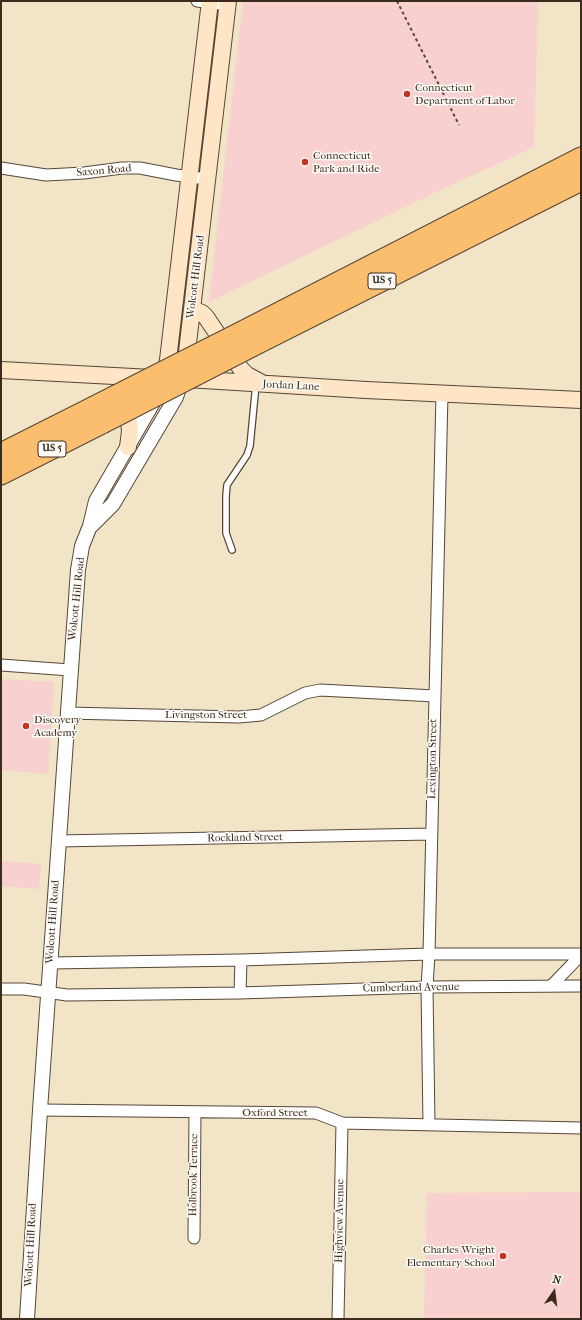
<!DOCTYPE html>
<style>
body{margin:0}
#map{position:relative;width:582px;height:1320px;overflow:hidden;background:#f1e4c7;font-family:"IM FELL French Canon",serif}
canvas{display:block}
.frame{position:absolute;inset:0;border:2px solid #3b2a1e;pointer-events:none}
.north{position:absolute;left:534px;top:1272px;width:40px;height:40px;-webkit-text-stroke:3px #fdfcf7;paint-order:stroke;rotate:14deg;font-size:11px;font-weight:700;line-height:16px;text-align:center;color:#3b2a1e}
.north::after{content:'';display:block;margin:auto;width:14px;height:18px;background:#3b2a1e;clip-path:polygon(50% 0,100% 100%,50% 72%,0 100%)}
</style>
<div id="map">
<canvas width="582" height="1320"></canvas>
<div class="frame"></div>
<div class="north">N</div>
</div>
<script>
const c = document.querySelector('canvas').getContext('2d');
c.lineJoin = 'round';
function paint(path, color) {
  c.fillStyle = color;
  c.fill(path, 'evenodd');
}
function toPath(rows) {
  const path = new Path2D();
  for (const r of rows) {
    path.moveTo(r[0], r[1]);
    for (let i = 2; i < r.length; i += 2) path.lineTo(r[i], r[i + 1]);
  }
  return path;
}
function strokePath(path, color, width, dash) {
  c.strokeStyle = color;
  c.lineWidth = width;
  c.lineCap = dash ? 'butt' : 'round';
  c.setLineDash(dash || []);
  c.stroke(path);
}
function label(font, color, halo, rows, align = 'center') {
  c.font = font + ' "IM FELL French Canon",serif';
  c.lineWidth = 3;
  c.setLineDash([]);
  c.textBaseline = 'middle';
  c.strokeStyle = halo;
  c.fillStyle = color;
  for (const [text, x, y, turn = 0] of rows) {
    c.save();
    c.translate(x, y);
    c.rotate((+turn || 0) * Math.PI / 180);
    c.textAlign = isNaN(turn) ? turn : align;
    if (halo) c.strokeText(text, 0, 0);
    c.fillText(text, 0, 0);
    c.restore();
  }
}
const built = toPath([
 [243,1,538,1,534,147,432,194,209,302],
 [1,679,54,682,48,774,1,770],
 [1,861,41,864,39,889,1,886],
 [581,1192,581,1319,424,1319,427,1193]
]);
const path = toPath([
 [397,1,459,125]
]);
const service = toPath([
 [232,550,226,533,226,496,227,485,247,455,250,446,256,384]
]);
const minor = toPath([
 [197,1,228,5],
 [1,168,46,175,84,173,122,168,140,168,176,175,207,179],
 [1,665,70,670],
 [67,713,239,717,261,715,305,693,320,690,435,696],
 [58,841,431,834],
 [50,963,241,960,429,954,581,954],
 [551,986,581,955],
 [1,989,24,989,67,995,240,993,427,987,581,986],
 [240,993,241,960],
 [40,1110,316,1113,342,1123,581,1128],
 [429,1125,427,987,429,954,442,394],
 [194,1238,195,1112],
 [338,1319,342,1123]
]);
const tertiary = toPath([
 [91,526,113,504,176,397,182,379],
 [27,1319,40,1110,78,570,82,546,90,526,96,501,158,394]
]);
const secondary = toPath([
 [192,309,202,313,206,317,241,369,247,375,262,383],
 [185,369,228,1],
 [1,370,152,378],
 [164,378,168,360,210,1],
 [187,379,366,390,581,400],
 [121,401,126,411,129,422,130,431,128,447]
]);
const motorway = toPath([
 [244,331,581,158],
 [252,346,581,180],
 [1,454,94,407],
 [1,474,102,423]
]);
const motorwayBridge = toPath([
 [94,407,244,331],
 [102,423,252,346]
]);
const markers = [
 [407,94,4,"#c8321e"],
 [305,162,4,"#c8321e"],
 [26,726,4,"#c8321e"],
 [503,1256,4,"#c8321e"]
];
const shields = [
 [382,281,28],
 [52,449,28]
];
const shieldNames = [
 ["US 5",382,281],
 ["US 5",52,449]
];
const poiNames = [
 ["Connecticut",415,88],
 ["Department of Labor",415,101],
 ["Connecticut",313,156],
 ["Park and Ride",313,169],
 ["Discovery",34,720],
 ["Academy",34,733],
 ["Charles Wright",495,1250,"right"],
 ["Elementary School",495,1263,"right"]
];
const streetNames = [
 ["Saxon Road",104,171,-5],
 ["Wolcott Hill Road",196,277,-83],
 ["Jordan Lane",291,386,3],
 ["Wolcott Hill Road",77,599,-84],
 ["Livingston Street",206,715],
 ["Lexington Street",433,759,-89],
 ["Rockland Street",245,838,-1],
 ["Wolcott Hill Road",53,922,-86],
 ["Cumberland Avenue",411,988,-1],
 ["Oxford Street",275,1113],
 ["Holbrook Terrace",194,1175,-89],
 ["Highview Avenue",340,1221,-89],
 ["Wolcott Hill Road",31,1245,-87]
];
paint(built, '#f7d0cf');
strokePath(service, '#564637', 8);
strokePath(minor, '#564637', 13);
strokePath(tertiary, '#564637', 16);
strokePath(secondary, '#564637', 18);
strokePath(motorway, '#564637', 23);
strokePath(path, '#564637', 2, [3, 3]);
strokePath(service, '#fff', 5.5);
strokePath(minor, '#fff', 11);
strokePath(tertiary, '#fff', 14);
strokePath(secondary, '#fde5c5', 16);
strokePath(motorway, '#fabe6e', 21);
strokePath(motorwayBridge, '#564637', 23, []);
strokePath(motorwayBridge, '#fabe6e', 21);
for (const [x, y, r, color] of markers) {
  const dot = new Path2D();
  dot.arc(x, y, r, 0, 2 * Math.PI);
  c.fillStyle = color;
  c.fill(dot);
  strokePath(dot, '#fdfcf7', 1.5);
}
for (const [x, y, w] of shields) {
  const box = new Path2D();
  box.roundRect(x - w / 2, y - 8, w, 16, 3);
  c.fillStyle = '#fdfcf7';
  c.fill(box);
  strokePath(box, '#3b2a1e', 1);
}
label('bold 10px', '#3b2a1e', null, shieldNames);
label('11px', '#3b2a1e', '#fdfcf7', poiNames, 'left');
label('11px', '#3b2a1e', '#fdfcf7', streetNames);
</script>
